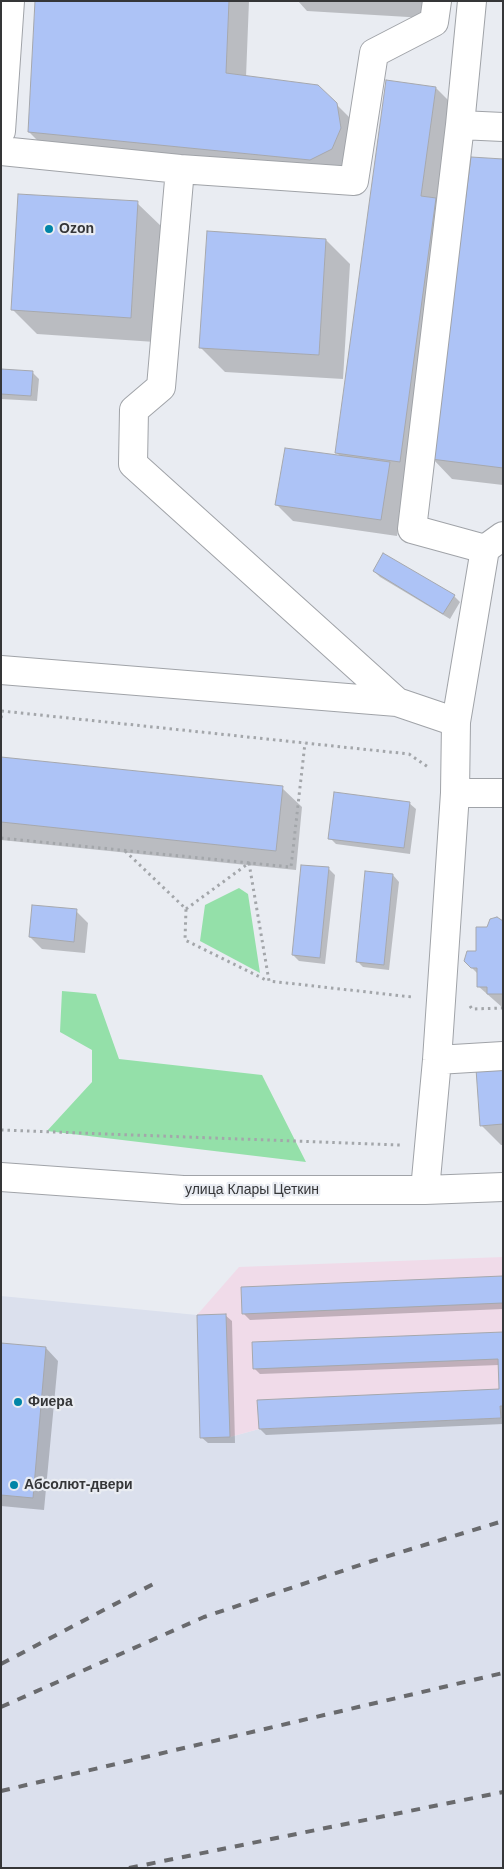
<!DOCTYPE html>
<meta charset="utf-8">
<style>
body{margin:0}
#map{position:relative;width:504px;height:1869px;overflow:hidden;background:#e9ecf2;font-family:Arial,sans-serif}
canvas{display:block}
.frame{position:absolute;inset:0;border:2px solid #353638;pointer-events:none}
</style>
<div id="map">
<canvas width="504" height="1869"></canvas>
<div class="frame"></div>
</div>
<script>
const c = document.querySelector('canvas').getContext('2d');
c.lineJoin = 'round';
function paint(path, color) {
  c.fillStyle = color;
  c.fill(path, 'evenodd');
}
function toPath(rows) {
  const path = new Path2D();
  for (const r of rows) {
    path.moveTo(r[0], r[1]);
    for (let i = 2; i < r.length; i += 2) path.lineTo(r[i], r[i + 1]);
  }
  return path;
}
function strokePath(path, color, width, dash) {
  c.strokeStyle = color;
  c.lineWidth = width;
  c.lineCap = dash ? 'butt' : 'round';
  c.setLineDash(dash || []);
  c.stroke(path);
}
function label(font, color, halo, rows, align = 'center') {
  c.font = font + ' Arial,sans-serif';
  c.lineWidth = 4.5;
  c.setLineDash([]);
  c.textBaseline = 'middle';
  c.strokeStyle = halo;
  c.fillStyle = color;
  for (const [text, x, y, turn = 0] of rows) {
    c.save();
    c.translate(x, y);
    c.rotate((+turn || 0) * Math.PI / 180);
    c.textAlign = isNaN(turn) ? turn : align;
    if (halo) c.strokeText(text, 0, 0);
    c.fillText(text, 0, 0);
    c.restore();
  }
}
const built = toPath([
 [1,1296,197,1315,200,1437,230,1437,259,1429,501,1418,500,1406,503,1406,503,1868,1,1868]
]);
const industrial = toPath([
 [503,1257,503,1406,500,1406,501,1418,259,1429,230,1437,200,1438,197,1315,239,1267]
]);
const green = toPath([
 [239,888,248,894,260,973,200,941,205,905],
 [62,991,96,994,119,1059,262,1075,306,1162,47,1131,92,1082,92,1050,60,1032]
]);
const shadow = toPath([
 [36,1,249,1,246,77,336,104,356,124,352,168,49,152,29,132],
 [298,1,426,1,425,18,307,11],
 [436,88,455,107,397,536,293,521,276,504,341,457,336,452],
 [503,161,503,485,452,479,433,459],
 [137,203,162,227,155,342,37,334,12,309],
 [326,240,350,264,343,379,225,372,200,347],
 [1,371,33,373,39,379,37,401,1,399],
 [374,571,454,596,460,602,450,619,380,577],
 [1,758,282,788,302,807,296,870,1,840],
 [409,803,416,809,410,854,336,844,330,838],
 [329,869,335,875,325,964,299,961,293,955],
 [393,875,399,882,389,970,363,967,357,961],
 [76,911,88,923,85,953,42,949,30,937],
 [503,922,503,1008,478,986,478,974,465,961,477,953,488,928],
 [503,1068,503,1145,501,1145,481,1125],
 [503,1277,503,1309,250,1320,244,1314],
 [225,1315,232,1321,235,1443,208,1443,201,1437],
 [503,1333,503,1424,266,1435,260,1429,501,1391,499,1365,260,1374,254,1368],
 [1,1344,46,1348,58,1361,44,1510,1,1506]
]);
const building = toPath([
 [35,1,229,1,226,73,318,85,337,103,341,128,332,149,310,160,28,132,35,1],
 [386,80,436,87,421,196,436,198,400,462,335,453,386,80],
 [471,157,503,159,503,468,431,459,471,157],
 [18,194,138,201,131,318,11,310,18,194],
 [207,231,326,239,319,355,199,348,207,231],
 [1,369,33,371,31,396,1,394,1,369],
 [285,448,390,462,381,520,275,505,285,448],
 [383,553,455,595,443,614,373,571,383,553],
 [1,757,283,786,276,851,1,822,1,757],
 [334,792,410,802,404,848,328,839,334,792],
 [301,865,329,867,320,958,292,955,301,865],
 [365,871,393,874,384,965,356,962,365,871],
 [32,905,77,909,74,942,29,937,32,905],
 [497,917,503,921,503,994,487,994,487,987,477,987,477,968,471,968,464,961,467,951,476,951,476,927,487,927,490,919,497,917],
 [503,1067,503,1124,480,1126,476,1069,503,1067],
 [503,1276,503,1303,242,1314,241,1287,503,1276],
 [226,1314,230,1437,200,1438,197,1315,226,1314],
 [503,1332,503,1406,500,1406,501,1418,259,1429,257,1400,499,1389,498,1359,253,1369,252,1342,503,1332],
 [1,1343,46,1347,33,1498,1,1495,1,1343]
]);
const path = toPath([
 [1,718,2,711,409,754,428,767],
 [1,838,291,867,305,743],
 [125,851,186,909,185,940,268,981],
 [186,909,249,863,269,981,412,997],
 [470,1006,472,1009,503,1008],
 [1,1130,400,1145]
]);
const minor = toPath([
 [460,125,472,1],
 [1,131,10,1],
 [1,151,180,169,354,181,374,53,434,22,437,1],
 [180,169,161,387,134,410,133,464,397,702,456,722,455,793],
 [485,549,412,529,460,125,503,127],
 [1,670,397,702],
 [456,722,485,549,503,536],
 [437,1060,503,1056],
 [1,1177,183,1190,425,1190,503,1187],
 [425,1190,437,1060,455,793,503,793]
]);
const rail = toPath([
 [1,1664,157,1582],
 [1,1707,204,1617,372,1561,503,1521],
 [1,1791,503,1673],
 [129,1868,503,1792]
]);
const markers = [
 [49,229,5,"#0085a7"],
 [18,1402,5,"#0085a7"],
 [14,1485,5,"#0085a7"]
];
const poiNames = [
 ["Ozon",59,229],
 ["Фиера",28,1402],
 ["Абсолют-двери",24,1485]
];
const streetNames = [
 ["улица Клары Цеткин",252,1190]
];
paint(built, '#dbe0ed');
paint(industrial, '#f0dbe9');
paint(green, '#94e0a9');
paint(shadow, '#0003');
paint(building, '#adc3f6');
strokePath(building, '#a6a8ad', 1);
strokePath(minor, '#a0a3a8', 30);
strokePath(path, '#a3a6aa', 3, [2.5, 4]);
strokePath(minor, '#fff', 28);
strokePath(rail, '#696a6d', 4, [9, 9]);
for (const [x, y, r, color] of markers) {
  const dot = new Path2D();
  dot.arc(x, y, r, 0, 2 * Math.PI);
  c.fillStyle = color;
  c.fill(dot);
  strokePath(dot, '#e9ecf2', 2);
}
label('bold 14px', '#353638', '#e9ecf2', poiNames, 'left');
label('14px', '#353638', '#e9ecf2', streetNames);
</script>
